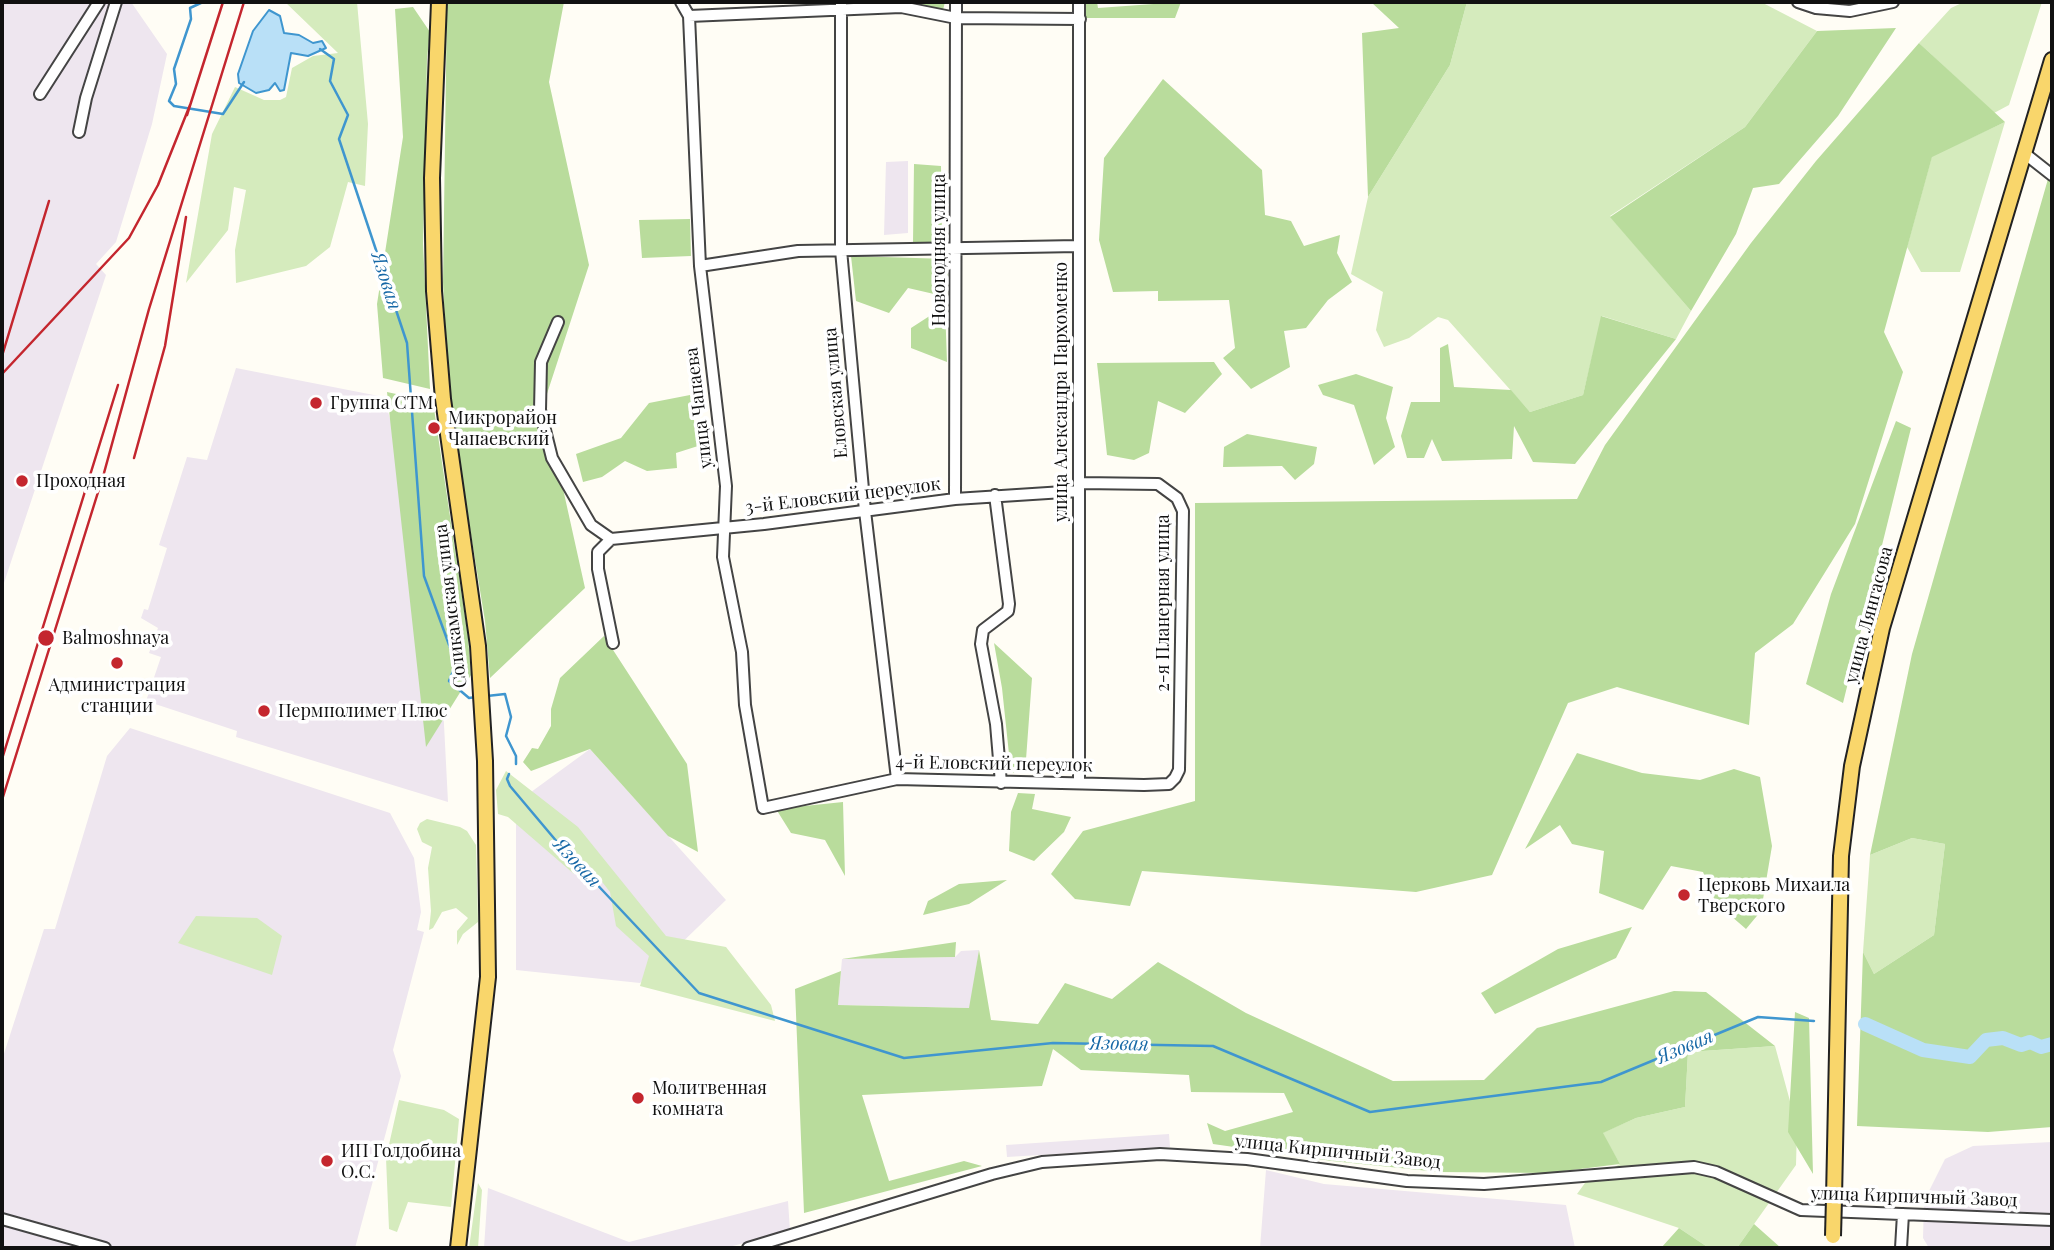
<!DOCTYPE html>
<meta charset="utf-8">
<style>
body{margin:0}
#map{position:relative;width:2054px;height:1250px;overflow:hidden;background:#fffdf5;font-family:"Playfair Display",serif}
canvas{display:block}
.frame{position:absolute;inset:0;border:4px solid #111;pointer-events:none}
</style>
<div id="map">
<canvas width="2054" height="1250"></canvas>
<div class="frame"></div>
</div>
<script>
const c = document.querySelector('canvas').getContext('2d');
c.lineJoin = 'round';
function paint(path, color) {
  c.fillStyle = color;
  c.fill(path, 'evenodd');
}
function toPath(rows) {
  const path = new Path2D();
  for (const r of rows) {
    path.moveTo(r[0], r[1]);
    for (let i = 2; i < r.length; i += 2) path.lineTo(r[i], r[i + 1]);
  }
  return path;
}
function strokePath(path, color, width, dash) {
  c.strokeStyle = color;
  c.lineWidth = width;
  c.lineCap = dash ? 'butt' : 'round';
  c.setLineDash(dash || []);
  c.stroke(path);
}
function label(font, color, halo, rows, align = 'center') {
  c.font = font + ' "Playfair Display",serif';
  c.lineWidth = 7;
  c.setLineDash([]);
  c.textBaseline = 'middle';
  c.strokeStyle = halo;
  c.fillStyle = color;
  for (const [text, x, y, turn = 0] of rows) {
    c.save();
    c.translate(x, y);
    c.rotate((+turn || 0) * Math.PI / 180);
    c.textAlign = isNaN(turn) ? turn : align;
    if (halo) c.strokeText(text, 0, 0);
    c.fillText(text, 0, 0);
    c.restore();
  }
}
const industrial = toPath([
 [2,2,131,2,167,54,152,124,116,242,96,264,106,275,2,589],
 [908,161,908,233,884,235,886,162],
 [236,368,384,397,437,589,448,802,236,737,237,731,146,701,161,657,149,653,158,628,141,618,144,609,148,610,167,548,159,545,187,457,207,460],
 [130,728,390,813,414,858,421,912,417,930,424,932,393,1050,401,1076,355,1248,2,1248,2,1060,44,929,55,929,107,756],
 [590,749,726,900,640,983,516,970,516,803],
 [979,950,970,1008,838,1005,842,959,955,957,961,951],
 [1169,1134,1170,1147,1007,1157,1006,1145],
 [2052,1142,2052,1248,1929,1248,1923,1238,1924,1201,1945,1159,1973,1146],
 [1266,1170,1324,1184,1566,1205,1575,1248,1260,1248],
 [488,1188,629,1242,788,1201,790,1231,725,1248,484,1248]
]);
const green = toPath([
 [285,2,357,2,368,124,365,186,348,182,330,247,306,266,236,283,235,250,246,190,234,187,228,230,186,283,212,134,235,87,264,100,280,100,286,97,292,68,313,56,338,53],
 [1467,2,1761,2,1817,31,1745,127,1610,216,1691,311,1676,339,1602,316,1583,395,1530,412,1448,320,1438,317,1409,338,1384,347,1376,330,1383,292,1351,274,1368,197,1450,65],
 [1964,2,2042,2,2009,105,1994,113,1919,43,1951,8],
 [2005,122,1960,272,1921,272,1907,247,1932,156],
 [506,771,578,827,666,936,726,947,771,1005,775,1021,640,986,649,956,616,926,610,892,589,865,574,874,508,817,498,814,496,790],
 [427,819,460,827,467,831,476,845,478,922,463,934,457,945,457,931,468,918,456,908,442,912,433,928,429,930,431,911,428,868,432,847,422,842,417,829,420,823],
 [1912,838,1945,844,1934,935,1874,974,1863,952,1870,855],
 [196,916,257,918,282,936,272,975,178,943],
 [1775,1046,1797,1127,1796,1165,1737,1248,1709,1248,1679,1228,1577,1194,1585,1183,1620,1164,1602,1133,1636,1118,1685,1107,1688,1052],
 [399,1100,444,1110,459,1119,451,1207,408,1202,397,1232,389,1229,386,1158],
 [478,1183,482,1190,478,1248,469,1248]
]);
const forest = toPath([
 [447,2,564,2,549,82,589,265,544,403,585,588,490,678,485,621,448,393,443,282],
 [847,2,945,2,943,10,847,5],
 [1083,2,1097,2,1098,8,1181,2,1175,18,1084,18],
 [1371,2,1467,2,1450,65,1368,197,1362,33,1399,28],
 [413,7,430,32,427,58,423,244,430,389,383,378,377,304,403,137,395,9],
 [1896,28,1838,116,1779,184,1753,188,1736,234,1691,311,1610,217,1745,127,1817,31],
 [1919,43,2005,122,1932,157,1884,332,1903,372,1855,524,1793,624,1755,653,1749,725,1617,687,1568,703,1492,875,1416,892,1142,871,1130,906,1075,899,1051,874,1083,831,1195,801,1195,503,1577,499,1605,445,1751,243,1816,161],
 [1163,79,1262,170,1265,215,1291,221,1304,246,1340,235,1337,253,1352,282,1328,300,1306,328,1284,331,1290,367,1251,389,1223,358,1235,348,1229,300,1158,301,1158,291,1113,292,1099,240,1104,158],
 [914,164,941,166,942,242,913,243],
 [2052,165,2052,1127,1988,1132,1857,1126,1863,952,1874,974,1934,935,1945,844,1912,838,1870,855,1912,654],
 [690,219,691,256,642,258,639,220],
 [851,256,948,259,947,297,908,288,889,313,856,301],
 [945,306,947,362,911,348,911,328],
 [1601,316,1676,339,1575,464,1533,462,1514,426,1512,459,1442,461,1432,439,1424,458,1407,458,1401,436,1411,402,1440,402,1440,348,1448,344,1454,387,1511,390,1530,412,1583,395],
 [1214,362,1222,374,1185,413,1158,401,1149,453,1134,460,1107,455,1097,363],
 [1356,374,1393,387,1386,418,1395,447,1374,465,1354,405,1323,395,1318,385],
 [387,392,433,402,468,637,471,675,426,747],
 [690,395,698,446,676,453,677,468,647,471,625,461,602,477,583,482,576,454,621,438,649,403],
 [1896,421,1911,428,1843,703,1806,684,1831,594],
 [1247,434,1317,447,1314,464,1295,480,1282,466,1223,467,1224,447],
 [604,636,687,764,698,852,668,836,590,749,531,771,523,762,532,748,538,749,551,726,551,709,560,678],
 [994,643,1032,678,1025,773,1011,773,1002,688],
 [1577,753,1642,773,1700,780,1734,769,1760,777,1772,846,1761,911,1746,929,1716,903,1703,872,1671,866,1643,910,1599,893,1604,851,1572,844,1560,825,1525,849],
 [1018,793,1035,794,1032,809,1071,817,1064,832,1034,861,1009,851,1011,812],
 [843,802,845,876,825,840,791,833,776,809],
 [1007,880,969,904,923,915,928,901,959,884],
 [1632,927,1616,958,1495,1014,1481,993,1558,949],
 [956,942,955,957,842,959],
 [979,950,991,1020,1038,1024,1065,983,1112,999,1158,962,1246,1013,1393,1081,1484,1080,1537,1028,1674,991,1706,992,1775,1046,1688,1052,1685,1107,1636,1118,1603,1133,1620,1164,1548,1173,1439,1172,1332,1161,1213,1144,1207,1123,1225,1131,1293,1112,1284,1093,1191,1092,1189,1075,1081,1070,1053,1049,1042,1086,862,1095,889,1181,964,1161,982,1166,804,1213,795,989,841,971,838,1005,969,1008],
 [1795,1012,1809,1018,1813,1174,1788,1132],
 [1754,1224,1781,1248,1737,1248],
 [1679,1228,1709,1248,1661,1248]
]);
const water = toPath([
 [269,10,280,16,284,33,299,35,313,43,322,41,326,48,308,56,291,53,284,90,280,91,275,83,269,90,256,93,239,83,238,74,253,31,269,10]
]);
const stream = toPath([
 [203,2,190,8,191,19,174,69,176,84,169,101,174,106,223,114,244,82],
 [320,49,334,59,330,81,348,115,339,139,407,343,424,576,456,664,449,681,469,698,476,697],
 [487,696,505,694,511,717,506,736,516,756,516,764],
 [509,774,507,779,510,786,558,843,699,993,904,1058,1053,1043,1213,1046,1370,1112,1601,1082,1758,1017,1814,1021]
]);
const river = toPath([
 [1865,1024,1923,1050,1970,1057,1986,1040,2003,1038,2021,1045,2030,1042,2041,1047,2052,1044]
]);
const minor = toPath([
 [681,2,689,16,700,266,726,486,723,557,742,652,745,705,763,808,897,779,1144,785,1169,784,1175,778,1179,770,1183,511,1177,498,1158,484,1080,483],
 [841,2,841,250,865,511,897,779],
 [1798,2,1816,8,1850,11,1893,2],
 [689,16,901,7,956,18,1080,19],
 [40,94,99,2],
 [79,132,86,98,116,2],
 [2024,153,2052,175],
 [700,266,798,251,1078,246],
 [558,322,541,362,540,410,552,458,591,525,611,539],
 [995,495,1009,604,1008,611,983,630,981,644,996,724,1001,783],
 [955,499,956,2],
 [611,539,764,524,955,499,1079,491],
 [611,539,598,552,598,569,613,643],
 [1079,782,1079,2],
 [2,1219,105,1248],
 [748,1248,992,1174,1042,1162,1160,1154,1247,1159,1407,1181,1484,1184,1694,1167,1716,1172,1801,1210,2052,1220],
 [1901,1248,1903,1214]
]);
const major = toPath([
 [439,2,432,178,434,291,443,399,478,646,485,761,488,977,458,1248],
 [1834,1198,1841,856,1852,766,1882,628,2052,60]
]);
const rail = toPath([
 [187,115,223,2],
 [2,356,49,201],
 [2,374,129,238,158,185,190,105],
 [134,458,165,346,186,217],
 [2,759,118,385],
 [2,800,104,473,149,309,244,2]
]);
const majorBridge = toPath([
 [1833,1236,1834,1198]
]);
const markers = [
 [316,403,7,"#c4262e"],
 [434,428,7,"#c4262e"],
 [22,481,7,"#c4262e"],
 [46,638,9,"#c4262e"],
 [117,663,7,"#c4262e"],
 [264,711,7,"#c4262e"],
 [1684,895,7,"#c4262e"],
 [638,1098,7,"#c4262e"],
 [327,1161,7,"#c4262e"]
];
const streetNames = [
 ["Новогодняя улица",939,250,-90],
 ["улица Александра Пархоменко",1061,392,-90],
 ["Еловская улица",836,393,-95],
 ["улица Чапаева",699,408,-97],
 ["3-й Еловский переулок",843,496,-7],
 ["2-я Планерная улица",1163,603,-90],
 ["Соликамская улица",451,606,-97],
 ["улица Лянгасова",1869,615,-75],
 ["4-й Еловский переулок",994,764,1],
 ["улица Кирпичный Завод",1338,1152,6],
 ["улица Кирпичный Завод",1914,1197,2]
];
const poiNames = [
 ["Группа СТМ",330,403],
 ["Микрорайон",448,418],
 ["Чапаевский",448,439],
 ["Проходная",36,481],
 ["Balmoshnaya",62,638],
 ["Администрация",117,685,"center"],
 ["станции",117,706,"center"],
 ["Пермполимет Плюс",278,711],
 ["Церковь Михаила",1698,885],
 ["Тверского",1698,906],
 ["Молитвенная",652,1088],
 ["комната",652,1109],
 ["ИП Голдобина",341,1151],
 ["О.С.",341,1172]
];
const waterNames = [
 ["Язовая",386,281,72],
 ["Язовая",577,863,47],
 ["Язовая",1119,1044,1],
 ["Язовая",1685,1047,-23]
];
paint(industrial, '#eee6ef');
paint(green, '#d5ebbd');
paint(forest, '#b9dc9c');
paint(water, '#b9e0f7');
strokePath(water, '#3f96cf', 2);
strokePath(stream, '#3f96cf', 2.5);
strokePath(river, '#b9e0f7', 14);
strokePath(minor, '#444', 14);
strokePath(major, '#222', 18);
strokePath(minor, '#fff', 10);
strokePath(major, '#f9d66b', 14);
strokePath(rail, '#c4262e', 2.5);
strokePath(majorBridge, '#222', 18, []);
strokePath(majorBridge, '#f9d66b', 14);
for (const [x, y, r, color] of markers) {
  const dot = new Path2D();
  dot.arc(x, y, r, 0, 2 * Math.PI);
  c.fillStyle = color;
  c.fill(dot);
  strokePath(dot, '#fff', 2.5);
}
label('18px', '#111', '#fff', streetNames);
label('18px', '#111', '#fff', poiNames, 'left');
label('italic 19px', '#1768a6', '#fff', waterNames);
</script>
